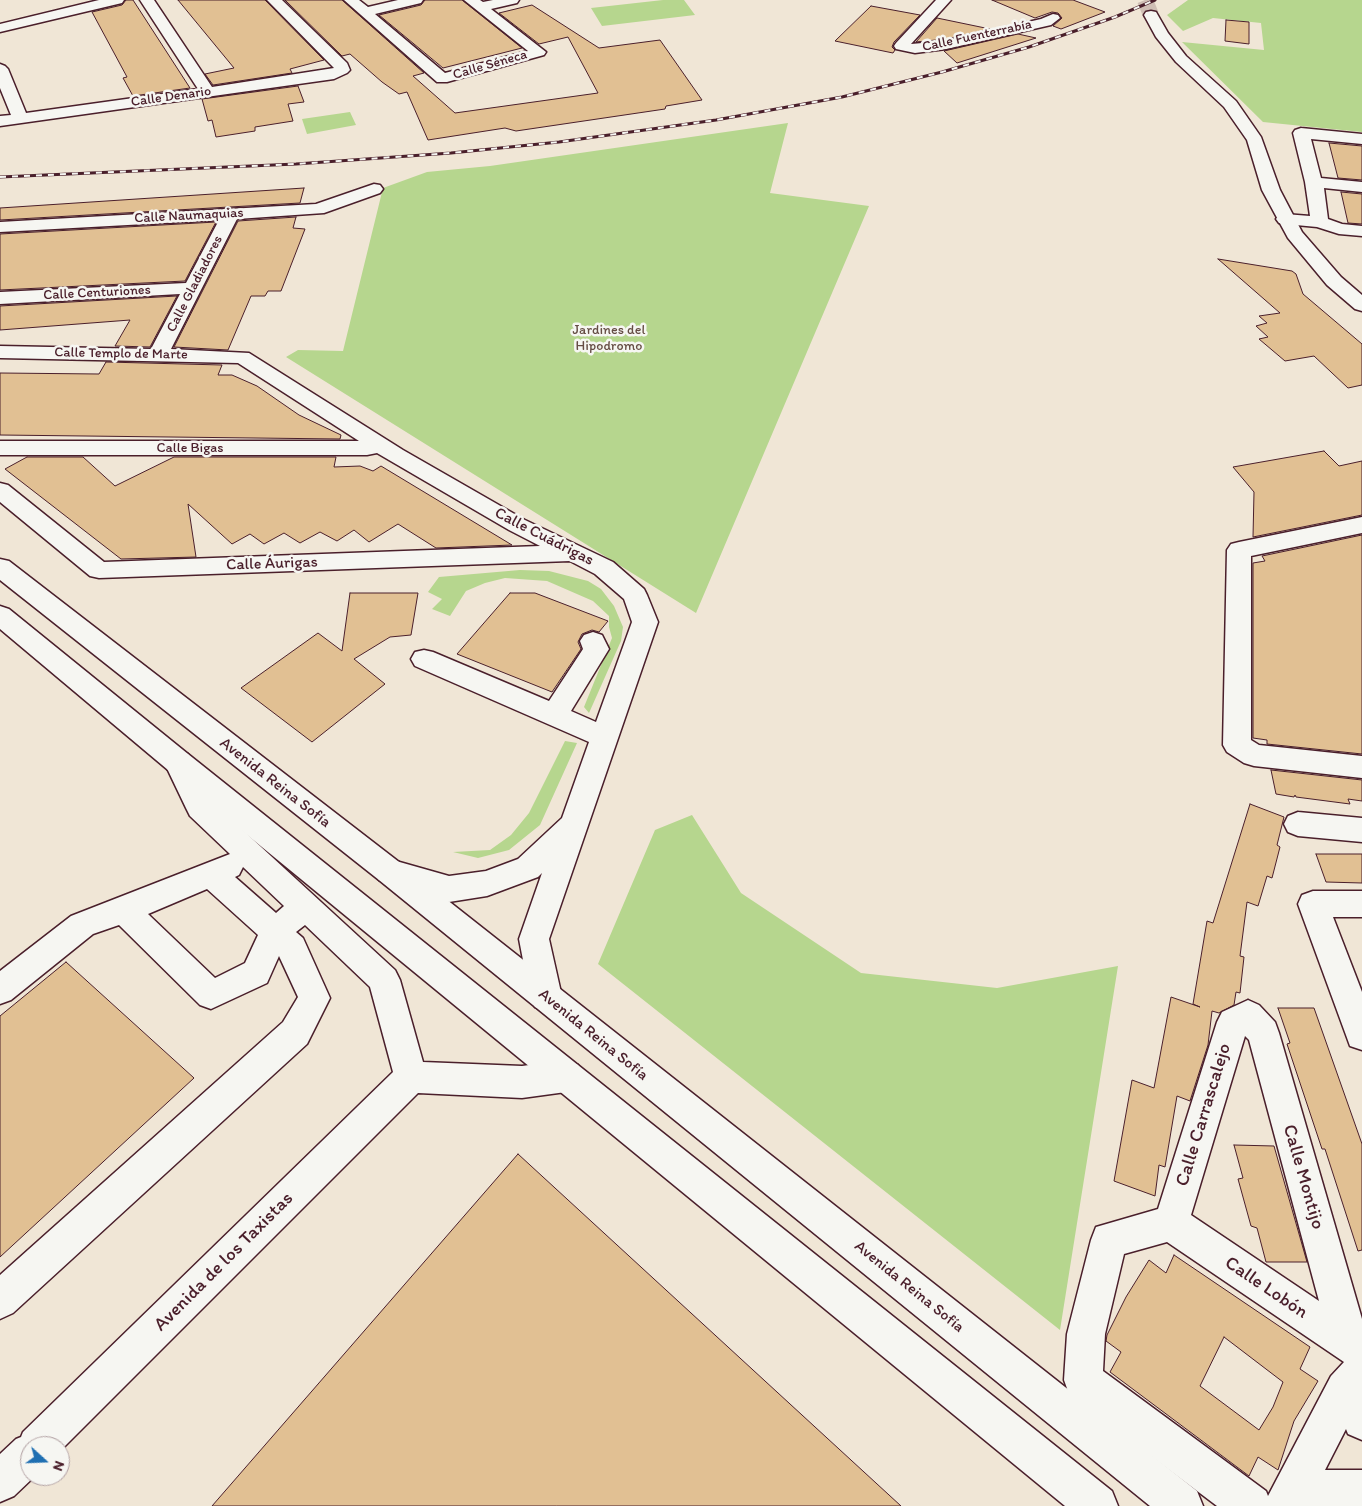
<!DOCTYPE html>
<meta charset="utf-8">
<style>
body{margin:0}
#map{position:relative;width:1362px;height:1506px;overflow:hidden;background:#f0e6d6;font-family:Itim,sans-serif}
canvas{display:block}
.north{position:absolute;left:20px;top:1436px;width:50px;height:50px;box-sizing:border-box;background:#f6f6f2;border:1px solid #b1a0a2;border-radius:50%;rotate:110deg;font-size:14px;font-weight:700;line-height:20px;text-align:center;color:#4a1f2b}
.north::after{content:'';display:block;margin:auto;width:18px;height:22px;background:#1f6fb2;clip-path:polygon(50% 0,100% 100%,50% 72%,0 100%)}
</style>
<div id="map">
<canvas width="1362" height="1506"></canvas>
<div class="north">N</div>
</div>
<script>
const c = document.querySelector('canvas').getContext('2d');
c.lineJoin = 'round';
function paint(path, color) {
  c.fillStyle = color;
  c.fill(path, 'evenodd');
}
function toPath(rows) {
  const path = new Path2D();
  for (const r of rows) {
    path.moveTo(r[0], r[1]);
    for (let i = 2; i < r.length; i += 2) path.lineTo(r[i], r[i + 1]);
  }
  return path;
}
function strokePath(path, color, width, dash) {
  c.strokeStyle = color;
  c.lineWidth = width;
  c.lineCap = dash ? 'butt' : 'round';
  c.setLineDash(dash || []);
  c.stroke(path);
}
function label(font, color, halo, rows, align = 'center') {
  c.font = font + ' Itim,sans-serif';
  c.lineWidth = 5;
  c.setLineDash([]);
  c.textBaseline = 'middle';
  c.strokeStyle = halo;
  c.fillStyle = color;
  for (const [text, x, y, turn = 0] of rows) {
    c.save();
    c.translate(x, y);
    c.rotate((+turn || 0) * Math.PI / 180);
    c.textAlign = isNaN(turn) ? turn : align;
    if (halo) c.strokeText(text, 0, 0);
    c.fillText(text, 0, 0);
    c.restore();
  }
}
const green = toPath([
 [663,0,684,0,695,15,602,26,591,8],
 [1188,0,1362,0,1362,132,1263,122,1182,42,1264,50,1261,23,1213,18,1183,31,1167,15],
 [350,112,356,125,307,134,302,119],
 [788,123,770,193,869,206,696,613,286,357,298,350,343,351,383,188,427,172,490,166],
 [520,570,549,571,588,581,601,589,614,606,623,627,621,641,589,713,584,707,612,638,609,627,609,616,593,601,547,581,505,578,485,583,466,591,450,616,432,609,442,599,428,592,439,577],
 [565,741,577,743,540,825,509,850,478,858,453,852,490,850,511,835,529,813],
 [692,815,741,893,861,973,997,988,1118,966,1060,1330,598,964,655,830]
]);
const building = toPath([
 [126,0,133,0,190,88,133,96,123,78,127,77,92,12,122,5,126,0],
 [178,0,265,0,324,60,290,69,292,73,213,85,205,74,234,68,178,0],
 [285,0,342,0,424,73,413,76,455,113,598,93,568,37,539,44,499,13,532,5,599,48,660,40,702,100,666,106,665,109,516,131,505,128,428,140,407,92,399,94,382,82,350,54,342,56,285,0],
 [425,0,462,0,522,48,443,68,379,15,421,5,425,0],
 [992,0,1073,0,1105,12,1061,29,1053,26,1062,18,1058,13,1052,12,1035,18,992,0],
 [871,6,920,15,894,42,892,47,895,50,893,53,835,41,871,6],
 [937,18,990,29,946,39,916,42,937,18],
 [1226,20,1249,22,1249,44,1225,41,1226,20],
 [1018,34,1036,38,957,63,944,51,1018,34],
 [298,86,304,102,288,104,293,121,255,127,255,131,216,137,212,120,208,121,202,99,298,86],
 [1329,143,1362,146,1362,180,1338,178,1329,143],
 [304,188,300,203,0,220,0,208,304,188],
 [1341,192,1362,194,1362,224,1348,223,1341,192],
 [296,217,293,228,305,229,281,291,268,291,265,296,251,296,228,350,174,347,238,221,296,217],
 [216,222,185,281,0,290,0,234,216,222],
 [1218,259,1292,271,1296,274,1303,294,1362,344,1362,385,1348,388,1314,356,1285,361,1259,339,1268,337,1256,326,1267,323,1259,316,1280,313,1218,259],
 [177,296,150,347,115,346,130,320,0,330,0,306,177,296],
 [106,362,222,365,218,375,232,375,257,386,299,415,341,435,340,439,0,435,0,373,99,374,106,362],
 [1324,451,1339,466,1362,461,1362,515,1253,537,1254,492,1233,467,1324,451],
 [27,457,83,457,115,486,174,457,336,457,334,467,360,466,373,471,381,466,512,545,436,548,398,524,369,542,354,530,337,541,320,532,300,543,284,533,264,544,250,534,232,544,188,504,196,557,121,559,5,469,27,457],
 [1362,535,1362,754,1267,744,1267,740,1253,738,1253,563,1265,561,1262,556,1362,535],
 [350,593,418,593,411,635,390,637,354,659,385,684,312,742,241,688,318,633,342,651,350,593],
 [510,593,535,593,608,621,599,632,592,630,582,634,578,642,581,649,552,692,457,654,510,593],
 [1271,770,1362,780,1362,801,1348,799,1350,804,1296,797,1295,795,1294,797,1276,794,1271,770],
 [1250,804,1284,817,1277,845,1280,847,1272,878,1267,876,1258,906,1247,902,1240,956,1244,957,1240,993,1236,992,1234,1005,1219,1013,1212,1011,1208,1045,1190,1101,1177,1096,1165,1167,1159,1165,1155,1196,1114,1181,1132,1080,1154,1088,1171,997,1200,1007,1193,1004,1207,921,1213,923,1250,804],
 [1316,854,1362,854,1362,883,1326,882,1316,854],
 [66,962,194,1078,0,1257,0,1016,66,962],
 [1278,1008,1314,1008,1362,1144,1362,1250,1358,1251,1325,1149,1322,1149,1287,1044,1290,1043,1278,1008],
 [1234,1145,1274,1146,1307,1262,1266,1262,1257,1228,1251,1226,1238,1179,1243,1178,1234,1145],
 [518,1154,901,1506,212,1506,518,1154],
 [1174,1255,1310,1347,1300,1369,1318,1381,1294,1421,1278,1470,1258,1457,1249,1476,1110,1372,1121,1352,1106,1341,1107,1335,1126,1297,1149,1260,1166,1273,1174,1255],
 [1224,1337,1283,1382,1273,1407,1259,1430,1200,1386,1224,1337]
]);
const majorTunnel = toPath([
 [1145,0,1151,15]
]);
const minor = toPath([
 [99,0,124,0,122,3,0,32,0,24,99,0],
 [140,0,154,0,212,87,334,68,267,0,282,0,347,63,350,70,347,73,334,79,0,126,0,116,11,115,0,88,0,64,5,66,8,69,26,113,198,89,140,0],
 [344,0,359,0,368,7,398,0,423,0,421,3,375,14,445,73,528,51,464,0,480,0,483,2,493,0,519,0,517,3,491,9,546,52,544,55,447,82,437,82,344,0],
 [936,0,951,0,911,44,946,41,1041,19,1053,14,1058,15,1060,18,1051,25,946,49,915,53,896,49,894,46,896,43,936,0],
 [1301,128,1362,134,1362,144,1311,139,1321,178,1362,182,1362,192,1324,188,1328,219,1342,224,1362,226,1362,236,1339,234,1317,227,1285,224,1279,223,1276,219,1279,215,1285,214,1310,216,1305,182,1293,133,1295,130,1301,128],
 [374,184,380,185,383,189,380,193,324,213,237,219,171,349,249,353,403,450,525,520,613,562,644,589,647,595,658,622,549,939,562,997,557,1007,546,1011,535,1007,530,997,519,939,542,873,538,877,487,896,449,902,379,880,374,871,379,862,389,859,449,876,486,871,518,859,562,818,589,742,415,666,411,659,415,652,424,650,433,652,549,701,583,649,580,641,584,635,593,632,602,635,609,649,571,711,596,722,632,622,624,599,595,574,570,561,99,578,90,576,0,502,0,483,8,485,104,562,540,546,509,530,377,453,367,455,0,455,0,441,359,441,238,363,0,358,0,346,151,349,180,294,0,304,0,292,186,283,219,220,0,232,0,222,316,204,374,184],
 [1362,517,1362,533,1251,556,1251,740,1259,745,1362,756,1362,778,1254,766,1244,763,1227,752,1223,745,1227,550,1231,544,1239,542,1362,517],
 [178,751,188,754,210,800,395,970,400,980,423,1062,522,1066,566,1060,578,1065,583,1076,578,1087,566,1092,522,1098,418,1093,60,1451,60,1446,30,1446,30,1476,35,1476,14,1496,0,1502,0,1454,16,1439,21,1437,23,1432,393,1072,370,987,305,925,296,932,303,938,330,998,307,1044,13,1313,0,1319,0,1275,283,1022,298,997,279,956,267,983,211,1009,200,1005,119,925,93,934,11,1000,0,1004,0,971,71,916,230,854,190,816,186,808,164,762,168,754,178,751],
 [243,867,284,906,276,913,235,877,239,875,243,867],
 [207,889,258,935,245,963,215,978,148,914,207,889],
 [1298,812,1362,818,1362,842,1298,836,1288,832,1284,824,1288,816,1298,812],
 [1313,891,1362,891,1362,917,1333,917,1362,992,1362,1050,1350,1046,1346,1035,1298,904,1302,895,1313,891],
 [1248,1000,1259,1005,1275,1022,1279,1033,1362,1319,1362,1440,1348,1434,1346,1429,1325,1470,1362,1470,1362,1506,1217,1506,1069,1394,1064,1380,1067,1334,1091,1240,1096,1227,1158,1209,1217,1022,1222,1012,1248,1000],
 [1245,1036,1249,1040,1319,1301,1191,1215,1245,1036],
 [1167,1242,1344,1362,1331,1376,1268,1496,1266,1491,1103,1371,1105,1334,1124,1254,1167,1242]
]);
const major = toPath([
 [1151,11,1156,12,1168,33,1186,56,1236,101,1261,137,1280,190,1302,232,1341,277,1362,295,1362,311,1355,309,1327,285,1288,238,1262,190,1247,140,1224,107,1176,62,1156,37,1144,15,1146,12,1151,11]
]);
const highway = toPath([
 [0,559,9,561,399,862,1197,1491,1203,1506,1150,1506,379,880,0,580,0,559],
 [0,606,9,609,188,754,1112,1491,1118,1506,1065,1506,168,770,0,629,0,606]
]);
const rail = toPath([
 [0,177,296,164,451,153,559,142,716,120,842,97,942,72,1029,47,1115,17,1155,0]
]);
const farStreetnames = [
 ["Calle Fuenterrabía",977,36,-12],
 ["Calle Séneca",490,65,-16],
 ["Calle Denario",171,97,-8],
 ["Calle Naumaquias",189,216,-3],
 ["Calle Gladiadores",195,284,-63],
 ["Calle Centuriones",97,293,-3],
 ["Calle Templo de Marte",121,354,1],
 ["Calle Bigas",190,448]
];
const farParknames = [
 ["Jardines del",609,330],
 ["Hipodromo",609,346]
];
const streetNames = [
 ["Calle Cuádrigas",544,537,27],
 ["Calle Áurigas",272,564,-2],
 ["Avenida Reina Sofía",275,783,38],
 ["Avenida Reina Sofía",593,1035,39],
 ["Avenida Reina Sofía",909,1287,39]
];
const nearStreetnames = [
 ["Calle Carrascalejo",1204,1115,-73],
 ["Calle Montijo",1303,1177,74],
 ["Avenida de los Taxistas",224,1262,-45],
 ["Calle Lobón",1266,1288,34]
];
paint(green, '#b6d68e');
paint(building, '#e1c093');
strokePath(building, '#4a1f2b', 1);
strokePath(majorTunnel, '#cfbeb4', 16, [16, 8]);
strokePath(minor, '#4a1f2b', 3);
strokePath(major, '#4a1f2b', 3);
strokePath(highway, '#4a1f2b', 3);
paint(minor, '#f6f6f2');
paint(major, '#f6f6f2');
paint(highway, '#f6f6f2');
strokePath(rail, '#4a1f2b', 3);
strokePath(rail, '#f6f6f2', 2, [6]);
label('14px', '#4a1f2b', '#f6f6f2', farStreetnames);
label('14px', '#654d44', '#f6f6f2', farParknames);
label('16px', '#4a1f2b', '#f6f6f2', streetNames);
label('19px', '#4a1f2b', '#f6f6f2', nearStreetnames);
</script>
